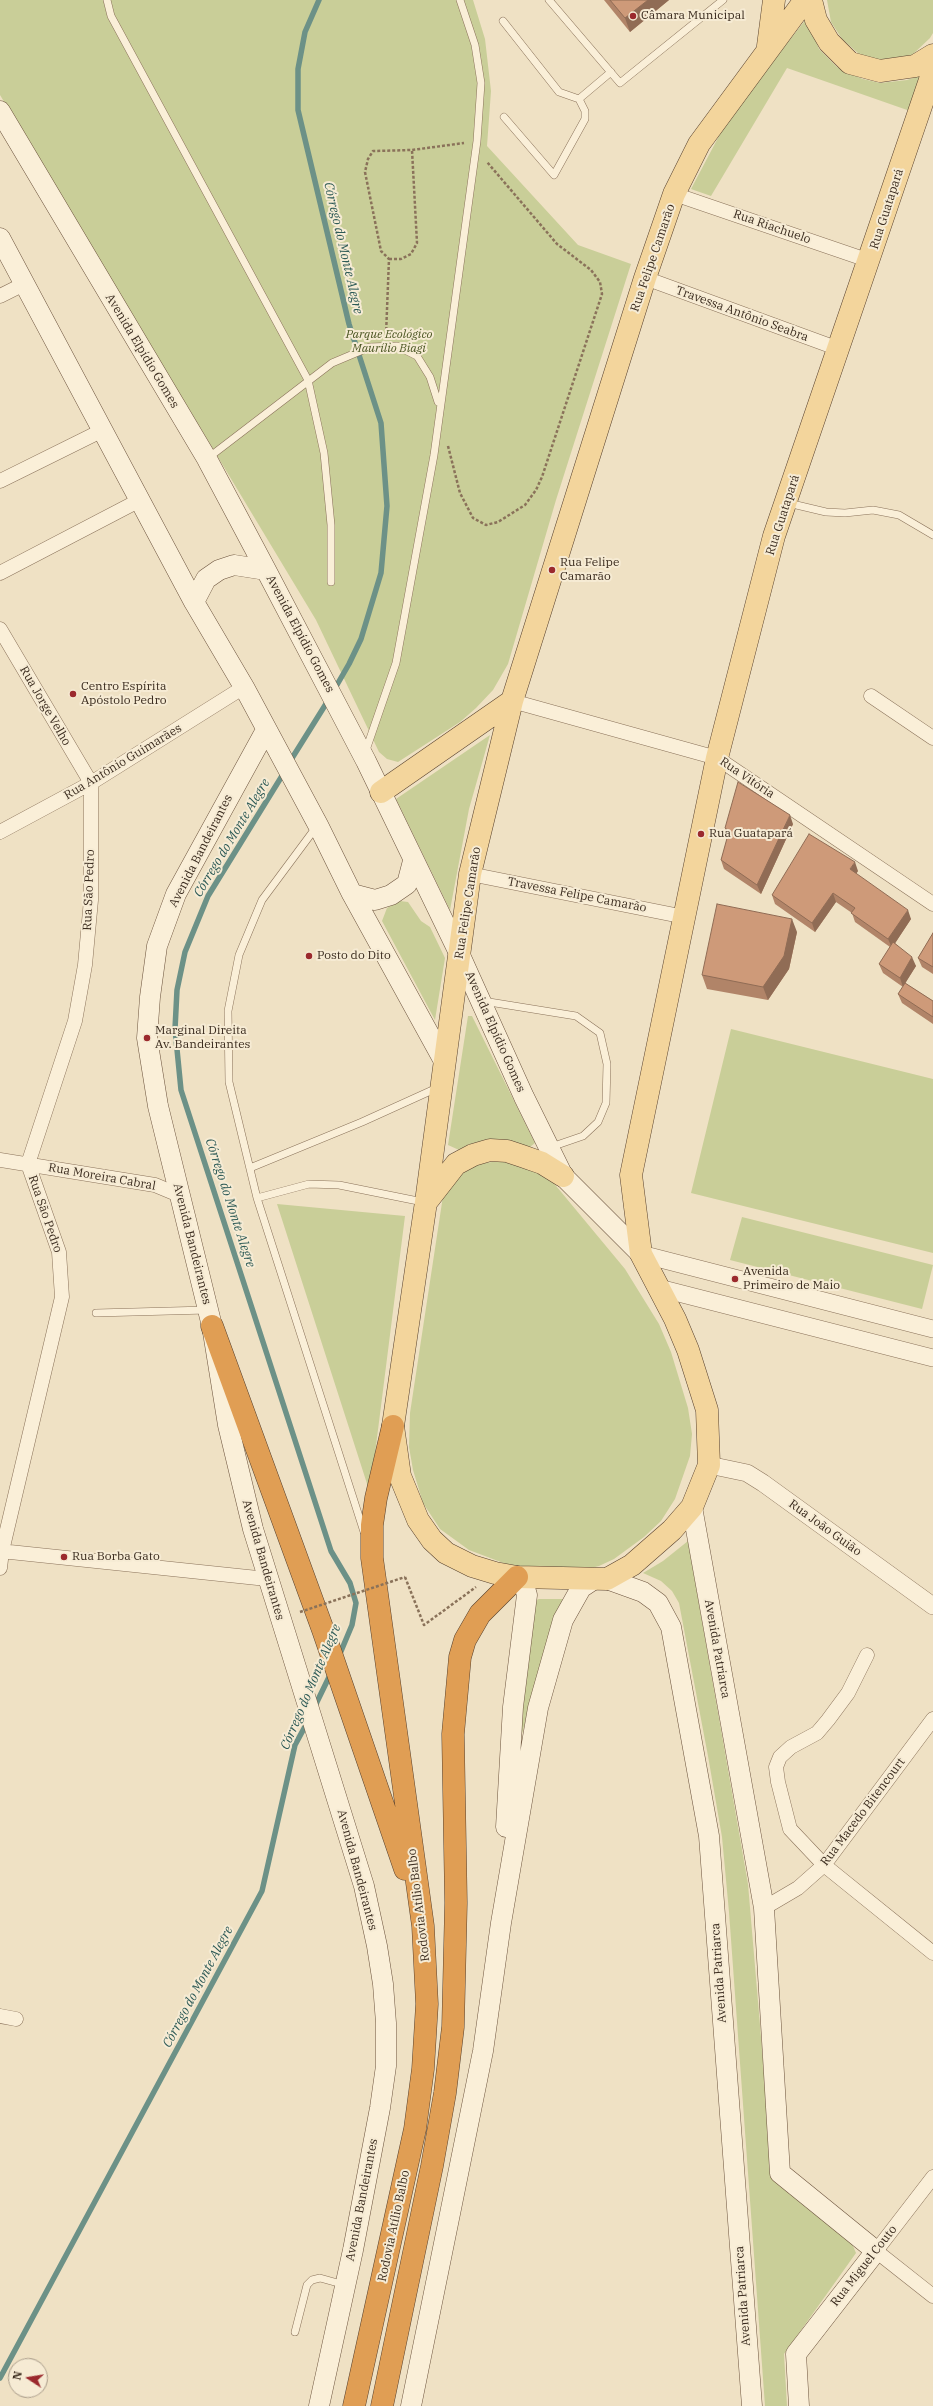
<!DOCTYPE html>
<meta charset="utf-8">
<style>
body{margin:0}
#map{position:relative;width:933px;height:2406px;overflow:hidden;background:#efe1c4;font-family:"IBM Plex Serif",serif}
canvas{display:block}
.north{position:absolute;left:8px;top:2358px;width:40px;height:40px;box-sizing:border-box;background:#f6ebd4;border:1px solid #ab9e8b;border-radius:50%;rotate:282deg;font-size:11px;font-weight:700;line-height:16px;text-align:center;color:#3a2b1e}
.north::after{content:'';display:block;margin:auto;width:14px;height:18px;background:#9b292d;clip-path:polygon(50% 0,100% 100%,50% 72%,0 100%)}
</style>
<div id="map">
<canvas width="933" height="2406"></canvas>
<div class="north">N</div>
</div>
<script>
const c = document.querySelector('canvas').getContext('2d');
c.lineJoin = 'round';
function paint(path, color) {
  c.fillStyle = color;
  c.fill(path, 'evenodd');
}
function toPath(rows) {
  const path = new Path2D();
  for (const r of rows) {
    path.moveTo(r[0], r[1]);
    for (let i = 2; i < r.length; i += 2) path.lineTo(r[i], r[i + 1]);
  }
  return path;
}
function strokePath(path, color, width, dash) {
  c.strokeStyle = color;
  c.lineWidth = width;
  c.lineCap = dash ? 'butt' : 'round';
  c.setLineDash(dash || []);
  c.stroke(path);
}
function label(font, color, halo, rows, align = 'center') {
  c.font = font + ' "IBM Plex Serif",serif';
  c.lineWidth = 4;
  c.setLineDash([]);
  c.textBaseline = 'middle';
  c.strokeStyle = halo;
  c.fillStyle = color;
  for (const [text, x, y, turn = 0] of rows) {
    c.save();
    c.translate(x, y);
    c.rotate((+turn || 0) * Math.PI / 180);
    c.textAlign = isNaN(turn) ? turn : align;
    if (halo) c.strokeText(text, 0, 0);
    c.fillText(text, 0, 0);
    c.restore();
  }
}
const green = toPath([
 [0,0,473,0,485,39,491,91,487,146,578,245,631,264,556,500,508,664,493,690,476,708,460,722,398,762,387,759,379,752,316,620,0,95],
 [827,0,933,0,933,33,930,38,911,56,881,61,859,54,842,39,831,22],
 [807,18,819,49,837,67,848,73,863,79,880,83,907,80,922,75,910,111,787,68,711,196,691,189,729,117],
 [490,735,469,809,450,910,396,799],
 [400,901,408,902,421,921,430,927,445,958,435,1020,382,921,387,908],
 [468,1016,472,1016,535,1143,530,1147,498,1141,470,1144,459,1150,448,1145],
 [731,1029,933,1079,933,1253,691,1193],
 [492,1162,505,1162,537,1172,552,1181,625,1269,659,1324,671,1352,688,1408,692,1434,690,1456,675,1499,661,1521,644,1537,614,1559,599,1566,583,1570,544,1569,506,1564,469,1550,440,1529,423,1503,413,1470,409,1447,410,1413,443,1196,445,1187,473,1165],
 [277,1204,405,1216,370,1493],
 [742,1217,933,1265,922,1309,730,1260],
 [688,1541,748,1884,773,2178,850,2239,856,2253,784,2354,787,2406,765,2406,729,1912,722,1837,708,1756,679,1603,672,1591,661,1581,643,1573,663,1561],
 [539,1599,565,1599,548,1637,519,1745,527,1663,536,1600]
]);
const stream = toPath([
 [319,0,305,32,298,69,298,110,349,324,381,423,387,506,381,573,361,639,349,664,334,690],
 [289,763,329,699],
 [285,771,208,896,185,952,177,990,175,1029,181,1090,331,1551,350,1583,356,1603,352,1625,339,1656],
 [314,1708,331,1673],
 [0,2378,262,1891,295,1745,308,1721]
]);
const path = toPath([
 [389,259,401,259,411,254,417,243,412,150],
 [386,335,389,259,381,251,365,172,368,159,373,151,412,150,464,143],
 [448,446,460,493,473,518,486,525,498,522,525,505,536,490,542,477,602,294,600,282,591,270,557,244,487,162],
 [405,1577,424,1625,476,1587]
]);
const service = toPath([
 [107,0,111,16,308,380,324,453,331,525,331,582],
 [549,0,620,83,723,0],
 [503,21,559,92,579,99],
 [504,117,554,175,585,119,585,111,579,99,611,72],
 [208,458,332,363,370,347,397,346,417,356,430,377,438,402],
 [788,503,826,512,845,513,873,510,899,515,933,535],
 [365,753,396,663,434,455,477,141,481,83,475,45,460,0],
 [317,826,262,900,239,955,228,1011,229,1082,257,1198,364,1532],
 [483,1001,576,1016,600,1033,607,1064,606,1103,598,1122,583,1136,551,1147],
 [250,1168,362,1122,437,1088],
 [257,1198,309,1184,339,1185,423,1202],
 [96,1313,207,1310],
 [295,2332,307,2285,312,2280,320,2278,345,2285]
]);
const minor = toPath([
 [674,194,870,261],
 [645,278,839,349],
 [0,296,26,283],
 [0,481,103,430],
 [0,573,140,500],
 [0,629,91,783,91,900,85,965,75,1021,28,1164,59,1252,62,1297,2,1551,0,1568],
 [871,696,933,738],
 [512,701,717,758,933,904],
 [0,832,91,783,244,687],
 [470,874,685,917],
 [0,1160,155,1185,179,1195],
 [0,1551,267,1579],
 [867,1655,848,1693,828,1720,817,1733,791,1747,780,1757,776,1767,778,1782,790,1829,824,1865,933,1953],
 [764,1908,798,1888,824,1865,933,1719],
 [0,2016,16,2019],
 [933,2177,876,2251,933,2296]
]);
const tertiary = toPath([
 [641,1254,933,1329],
 [659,1288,933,1358],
 [709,1465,747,1473,763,1483,933,1606]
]);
const secondary = toPath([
 [0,111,207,459,266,570,366,761,459,953,524,1097,563,1176,641,1254],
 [0,238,194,602,244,687,318,825,352,894,445,1063],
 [194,602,206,579,219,570,234,565,266,570],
 [266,730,176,894,157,946,150,997,147,1038,158,1106,212,1326,228,1425,253,1529,364,1886,377,1946,383,1984,386,2023,386,2066,380,2108,353,2250,319,2406],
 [352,894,375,900,391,895,407,884,413,861],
 [692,1507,764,1908,780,2173,876,2251,796,2354,799,2406],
 [607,1579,643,1592,658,1603,671,1627,709,1836,752,2406],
 [506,1827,513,1707,527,1595,524,1585,517,1577],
 [411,2406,483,2051,501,1923,538,1708,563,1620,581,1588,593,1580]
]);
const primary = toPath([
 [805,0,699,144,674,194,645,278,512,701,470,874,426,1202,393,1426,400,1476,418,1520,432,1540,446,1553,472,1566,495,1573,517,1577,607,1579,632,1565,672,1530,692,1507,709,1465,707,1410,688,1350,675,1319,641,1254,631,1175,717,758,774,536,933,71],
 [811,0,816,20,829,42,850,63,880,71,915,66,933,55],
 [768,46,774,0],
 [381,792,512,701],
 [428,1200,456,1164,473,1155,490,1150,507,1151,522,1156,542,1163,563,1176]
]);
const motorway = toPath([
 [212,1326,323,1630,405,1869],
 [354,2406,415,2129,423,2069,427,2004,423,1926,372,1558,372,1525,376,1498,393,1426],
 [382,2406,432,2166,445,2093,453,2027,456,1903,453,1734,460,1657,465,1640,480,1614,517,1577]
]);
const pathBridge = toPath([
 [300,1612,405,1577]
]);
const wall = toPath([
 [604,0,669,0,630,32],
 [793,824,761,894,724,869,721,860,728,836,725,828],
 [858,871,856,874,911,919,895,943,916,966,905,983,933,1001,933,1024,902,1003,898,994,903,987,883,973,879,964,890,947,855,922,852,913,836,902,815,932,775,904,772,895],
 [797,932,789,969,768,1000,707,989,702,975],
 [933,933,933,974,922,967,918,958]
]);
const shadedWall = toPath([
 [648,0,669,0,630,32,625,18],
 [790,815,793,824,761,894,757,885],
 [855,862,858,871,853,878,850,869],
 [833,893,836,902,815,932,812,923],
 [908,910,911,919,892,948,888,939],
 [792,919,797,932,789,969,768,1000,763,987],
 [912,957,916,966,903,987,900,978]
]);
const building = toPath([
 [610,0,648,0,625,18,610,0],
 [738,782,790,815,757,885,721,860,729,831,725,828,738,782],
 [809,834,855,862,850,869,908,910,888,939,851,913,855,908,833,893,812,923,772,895,809,834],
 [717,904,792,919,784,956,763,987,702,975,717,904],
 [933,933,933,967,918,958,933,933],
 [893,942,912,957,900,978,879,964,893,942],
 [905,983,933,1001,933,1017,898,994,905,983]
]);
const markers = [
 [633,16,4,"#9b292d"],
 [552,570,4,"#9b292d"],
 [73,694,4,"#9b292d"],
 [701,834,4,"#9b292d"],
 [309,956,4,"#9b292d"],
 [147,1038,4,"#9b292d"],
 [735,1279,4,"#9b292d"],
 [64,1557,4,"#9b292d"]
];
const poiNames = [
 ["Câmara Municipal",641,16],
 ["Rua Felipe",560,563],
 ["Camarão",560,577],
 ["Centro Espírita",81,687],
 ["Apóstolo Pedro",81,701],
 ["Rua Guatapará",709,834],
 ["Posto do Dito",317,956],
 ["Marginal Direita",155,1031],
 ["Av. Bandeirantes",155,1045],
 ["Avenida",743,1272],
 ["Primeiro de Maio",743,1286],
 ["Rua Borba Gato",72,1557]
];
const streetNames = [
 ["Rua Guatapará",887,209,-72],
 ["Rua Riachuelo",772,227,19],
 ["Rua Felipe Camarão",653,258,-71],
 ["Travessa Antônio Seabra",742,314,20],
 ["Avenida Elpídio Gomes",142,351,59],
 ["Rua Guatapará",783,515,-72],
 ["Avenida Elpídio Gomes",300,634,62],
 ["Rua Jorge Velho",45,706,60],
 ["Rua Antônio Guimarães",123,762,-31],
 ["Rua Vitória",747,778,34],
 ["Avenida Bandeirantes",201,851,-63],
 ["Rua São Pedro",89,890,-88],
 ["Travessa Felipe Camarão",577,895,11],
 ["Rua Felipe Camarão",468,903,-81],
 ["Avenida Elpídio Gomes",495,1032,66],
 ["Rua Moreira Cabral",102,1177,10],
 ["Rua São Pedro",45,1214,71],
 ["Avenida Bandeirantes",192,1244,76],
 ["Rua João Guião",825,1528,36],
 ["Avenida Bandeirantes",263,1560,74],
 ["Avenida Patriarca",717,1649,80],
 ["Rua Macedo Bitencourt",863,1812,-53],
 ["Avenida Bandeirantes",357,1870,75],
 ["Rodovia Atílio Balbo",419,1905,-97],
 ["Avenida Patriarca",719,1973,-94],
 ["Avenida Bandeirantes",362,2200,-79],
 ["Rodovia Atílio Balbo",394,2226,-78],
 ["Rua Miguel Couto",864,2266,-52],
 ["Avenida Patriarca",743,2296,-94]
];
const parkNames = [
 ["Parque Ecológico",389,335],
 ["Maurílio Biagi",389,349]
];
const waterNames = [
 ["Córrego do Monte Alegre",343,248,77],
 ["Córrego do Monte Alegre",232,838,-59],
 ["Córrego do Monte Alegre",230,1203,72],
 ["Córrego do Monte Alegre",311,1687,-67],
 ["Córrego do Monte Alegre",198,1987,-62]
];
paint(green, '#c9ce98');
strokePath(stream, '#6c9187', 5.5);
strokePath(service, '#8a725a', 8);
strokePath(minor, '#8a725a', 15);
strokePath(tertiary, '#8a725a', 18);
strokePath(secondary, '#6c533d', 21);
strokePath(primary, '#58412e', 23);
strokePath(motorway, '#58412e', 23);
strokePath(path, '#8a725a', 2.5, [3, 2]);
strokePath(service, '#faefd8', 7);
strokePath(minor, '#faefd8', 14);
strokePath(tertiary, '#faefd8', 17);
strokePath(secondary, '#faefd8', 20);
strokePath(primary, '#f3d59c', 22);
strokePath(motorway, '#e09e54', 22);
strokePath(pathBridge, '#8a725a', 2.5, [3, 2]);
paint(wall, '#b18468');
paint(shadedWall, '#906c55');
paint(building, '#ce9a79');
strokePath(building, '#906c55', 1);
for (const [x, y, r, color] of markers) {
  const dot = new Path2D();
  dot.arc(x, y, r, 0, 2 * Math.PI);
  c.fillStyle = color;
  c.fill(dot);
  strokePath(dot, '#f6ebd4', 1.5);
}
label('12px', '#3a2b1e', '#f6ebd4', poiNames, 'left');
label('12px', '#3a2b1e', '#f6ebd4', streetNames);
label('italic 12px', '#4c5724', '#f6ebd4', parkNames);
label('italic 13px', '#2d5a56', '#f6ebd4', waterNames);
</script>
